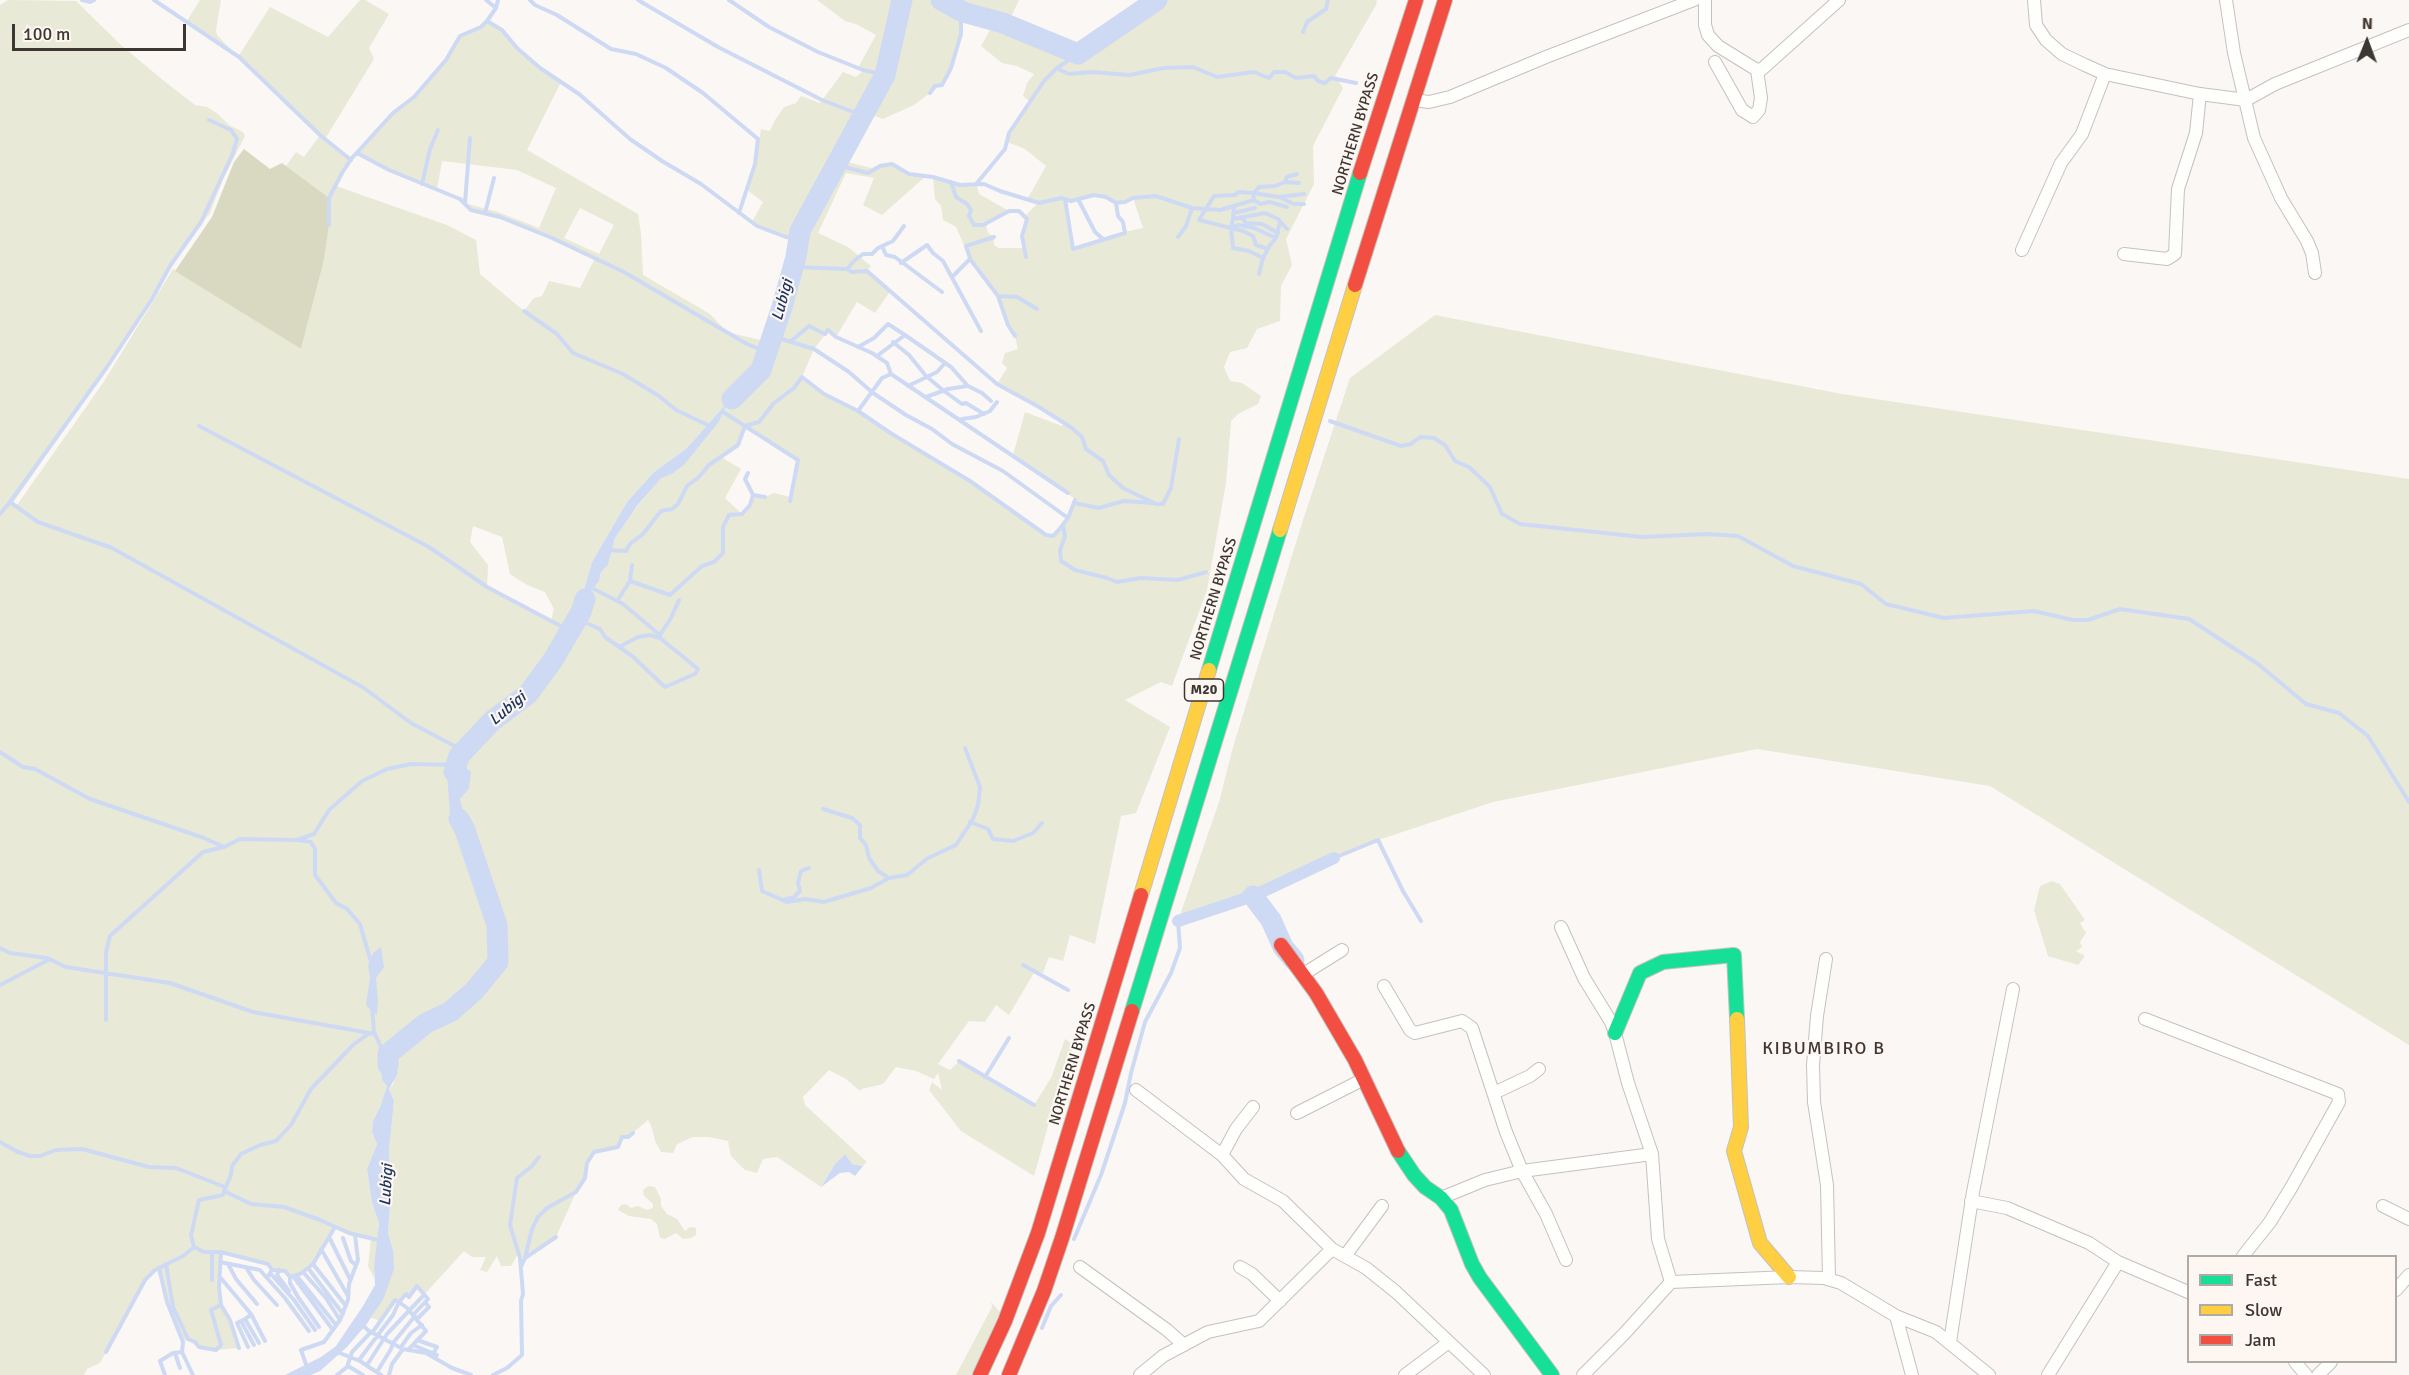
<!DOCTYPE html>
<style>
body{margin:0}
#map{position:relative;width:2409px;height:1375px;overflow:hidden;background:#fbf7f4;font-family:Signika,sans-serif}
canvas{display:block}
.legend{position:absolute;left:2187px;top:1255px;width:210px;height:108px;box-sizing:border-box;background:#fef6f1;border:2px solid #b0aaa5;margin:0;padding:8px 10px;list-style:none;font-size:18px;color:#3c3733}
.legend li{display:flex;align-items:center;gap:12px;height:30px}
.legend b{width:30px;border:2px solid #b0aaa5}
.north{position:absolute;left:2337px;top:12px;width:60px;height:60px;-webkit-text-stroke:4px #fef6f1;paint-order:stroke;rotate:1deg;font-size:16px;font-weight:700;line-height:24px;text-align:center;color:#3c3733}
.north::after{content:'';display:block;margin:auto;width:21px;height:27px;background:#3c3733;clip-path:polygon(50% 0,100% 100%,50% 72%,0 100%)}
.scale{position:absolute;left:12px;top:24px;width:174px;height:27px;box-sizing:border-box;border:3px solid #3c3733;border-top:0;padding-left:8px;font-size:18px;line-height:21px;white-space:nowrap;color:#3c3733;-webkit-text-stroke:4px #fef6f1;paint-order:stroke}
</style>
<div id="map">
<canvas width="2409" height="1375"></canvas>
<ul class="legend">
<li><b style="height:8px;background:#16e098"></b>Fast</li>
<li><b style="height:8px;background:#ffcf43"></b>Slow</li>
<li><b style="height:8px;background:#f24e42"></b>Jam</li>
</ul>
<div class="north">N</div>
<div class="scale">100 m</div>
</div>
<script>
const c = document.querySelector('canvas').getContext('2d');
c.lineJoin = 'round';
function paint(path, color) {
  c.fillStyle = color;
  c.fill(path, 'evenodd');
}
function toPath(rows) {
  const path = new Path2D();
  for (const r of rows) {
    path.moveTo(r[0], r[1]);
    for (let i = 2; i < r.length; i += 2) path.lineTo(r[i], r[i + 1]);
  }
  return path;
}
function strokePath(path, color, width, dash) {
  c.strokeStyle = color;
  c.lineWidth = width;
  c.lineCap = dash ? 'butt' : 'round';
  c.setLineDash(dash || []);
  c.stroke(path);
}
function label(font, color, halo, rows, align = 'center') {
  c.font = font + ' Signika,sans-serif';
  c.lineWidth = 4.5;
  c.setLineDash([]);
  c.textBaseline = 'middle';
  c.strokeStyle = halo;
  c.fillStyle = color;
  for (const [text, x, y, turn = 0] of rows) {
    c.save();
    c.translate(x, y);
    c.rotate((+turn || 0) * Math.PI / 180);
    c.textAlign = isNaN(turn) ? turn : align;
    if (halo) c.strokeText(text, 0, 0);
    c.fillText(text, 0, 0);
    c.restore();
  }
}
const green = toPath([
 [8,0,76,1,121,45,164,81,195,105,207,107,218,114,229,125,243,132,245,136,223,179,210,213,171,265,152,299,86,398,13,503,17,505,103,383,173,269,301,349,324,260,329,225,329,199,286,166,296,152,304,157,320,135,239,57,187,21,200,0,221,0,216,30,217,35,238,57,270,7,328,37,360,0,365,0,389,14,369,48,374,59,325,139,351,160,336,186,447,225,476,240,480,274,524,311,534,298,542,296,549,281,580,288,595,258,500,217,471,210,464,203,498,212,539,228,556,188,517,170,442,161,437,189,389,170,357,153,393,113,414,97,446,60,460,36,481,27,487,21,502,30,517,48,540,68,561,82,527,150,638,214,641,234,643,275,710,314,727,332,769,342,768,348,785,310,799,239,786,237,752,222,763,202,746,189,755,164,761,129,770,131,775,120,784,107,796,103,801,96,820,103,843,72,856,77,863,71,858,68,876,35,856,24,845,21,817,0,898,0,889,42,890,47,899,31,903,0,1019,0,1008,23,997,22,1078,53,1153,3,1146,0,1377,0,1376,5,1335,76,1343,88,1313,146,1314,184,1286,239,1292,265,1281,286,1280,321,1257,329,1247,348,1230,352,1224,367,1230,381,1242,383,1261,396,1258,404,1238,414,1231,421,1226,483,1207,590,1172,686,1161,682,1125,700,1170,727,1136,813,1121,816,1095,944,1070,935,1063,961,1049,957,1043,973,1035,971,1009,1015,996,1005,985,1022,969,1021,938,1064,950,1070,959,1061,1034,1105,1051,1078,1065,1039,1074,1045,1059,1087,1034,1176,961,1131,929,1090,932,1082,942,1090,938,1073,934,1079,916,1071,896,1067,883,1084,862,1089,860,1091,846,1079,829,1070,803,1097,805,1105,867,1162,863,1166,852,1164,845,1155,835,1164,821,1187,777,1157,763,1159,757,1173,745,1170,731,1156,728,1141,709,1137,693,1137,677,1144,673,1153,661,1152,655,1141,651,1125,648,1120,628,1137,622,1137,618,1147,594,1152,587,1163,585,1178,576,1192,556,1237,535,1253,525,1258,520,1258,518,1254,511,1266,501,1266,497,1256,487,1272,480,1270,486,1257,472,1257,464,1251,423,1296,416,1286,409,1297,406,1294,399,1302,395,1300,382,1321,371,1318,383,1300,393,1250,388,1233,391,1194,389,1150,394,1101,389,1089,394,1083,393,1061,403,1044,382,1069,382,1080,387,1086,380,1107,373,1121,372,1132,377,1144,367,1169,372,1203,379,1223,374,1278,368,1266,371,1238,349,1233,335,1227,313,1264,300,1274,290,1277,285,1271,272,1270,268,1264,222,1252,219,1287,221,1305,230,1320,239,1348,216,1350,199,1347,195,1342,188,1339,183,1342,167,1302,158,1268,145,1280,100,1363,87,1369,84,1375,0,1375,0,5],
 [959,10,995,21,981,46,1002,63,1017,66,1034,74,1027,83,1023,96,1029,101,1009,133,1007,142,1025,149,1046,166,1028,198,1038,203,1024,217,1026,220,1026,227,1022,236,1025,248,999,248,994,245,994,237,988,233,986,224,1009,211,979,194,976,183,960,185,933,177,935,199,941,206,943,220,956,227,970,259,998,296,1008,325,1015,336,1018,349,1005,353,1002,363,1007,368,997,384,1039,407,1064,423,1062,426,1025,412,1013,455,1075,499,1068,518,1053,536,1046,535,1014,514,970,481,892,434,858,411,824,394,802,377,814,349,828,331,836,337,857,302,875,313,891,290,867,271,871,266,848,247,818,233,846,173,874,178,863,205,882,215,926,176,909,174,892,164,880,166,876,169,851,163,844,159,872,115,883,119,914,105,930,93,935,86,942,85,951,68,961,34],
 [1094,195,1106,197,1116,203,1125,202,1133,198,1143,228,1124,232,1073,249,1065,200,1071,201],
 [580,208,614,225,599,254,564,238],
 [744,383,744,393,725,408,719,422,684,465,672,474,661,477,629,517,615,538,608,565,601,572,599,581,590,593,587,605,570,637,538,687,539,694,528,694,553,660,574,624,592,562,627,502,653,473,687,448,726,404,730,396],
 [746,426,765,441,798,460,791,497,774,493,765,497,753,495,750,505,742,514,725,498,741,469,721,457,738,445],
 [473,526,502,537,510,574,527,585,545,592,554,609,551,620,487,587,488,565,470,542],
 [477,737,480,747,465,759,464,766,469,789,460,799,470,835,461,837,449,804,450,795,447,774,461,749,468,747],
 [1435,315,1842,394,2409,479,2409,1045,1990,786,1757,749,1493,802,1378,840,1293,877,1178,921,1219,802,1233,747,1303,520,1350,378],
 [2052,881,2060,884,2085,920,2080,923,2086,933,2080,942,2082,947,2076,951,2085,956,2078,965,2048,956,2034,910,2040,886],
 [648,1186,655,1187,661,1199,661,1206,667,1214,677,1219,685,1231,690,1227,696,1228,696,1235,691,1238,683,1239,676,1233,665,1239,660,1238,657,1224,651,1219,629,1216,618,1210,621,1205,626,1204,631,1208,638,1206,647,1210,653,1208,653,1204,644,1196,643,1190],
 [991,1302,1000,1312,972,1375,956,1375,992,1307]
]);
const forest = toPath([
 [244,149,270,169,282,163,329,198,329,225,324,260,301,349,175,271,212,217,234,162]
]);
const water = toPath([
 [793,271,785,310,767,350,770,332,780,300],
 [751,380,744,393,725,408,719,422,684,465,672,474,661,478,637,506,615,538,608,565,601,572,599,581,590,593,587,605,574,624,592,562,627,502,653,473,687,448,726,404,730,396],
 [477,737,480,746,465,759,464,766,471,772,469,789,460,799,470,835,469,844,461,837,450,814,447,774,449,760,461,749,468,747],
 [381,947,384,967,376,978,378,1001,377,1015,366,1005,370,978,368,966,373,953],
 [403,1042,402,1049,395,1054,393,1061,398,1073,389,1089,394,1101,389,1150,391,1194,388,1233,393,1250,394,1269,383,1300,366,1325,347,1347,320,1371,311,1375,285,1375,321,1357,336,1346,363,1306,375,1285,374,1267,379,1223,372,1203,367,1169,377,1144,372,1132,373,1121,380,1107,387,1086,382,1080,382,1069,379,1062,382,1051],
 [845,1154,852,1164,863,1166,855,1176,849,1172,840,1173,821,1187,835,1164]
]);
const stream = toPath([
 [82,0,90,2,94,0],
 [154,0,239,57,320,135,351,160],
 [486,0,496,8],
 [530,0,535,5,557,15,611,49,636,54,666,68,703,93,758,139,755,164,739,213],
 [638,0,718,47,822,100,861,115],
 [729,0,769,27,818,52,863,70,885,75],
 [487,21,502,30,517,48,540,68,579,94,630,139,662,161,701,184,757,226,786,237,799,239],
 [1303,32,1307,22,1326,9,1328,0],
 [1059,67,1060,70,1069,74,1093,72,1129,75,1164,68,1193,67,1217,77,1254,72,1269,78,1274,72,1285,72,1296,78,1314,76,1318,81,1325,83,1331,78,1356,83],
 [930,93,935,86,942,85,951,68,961,34,961,22,958,15,962,0],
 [209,120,231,130,237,139,233,153,201,222,170,266,152,299,107,367,10,502,38,522,112,548,364,688,411,723,464,751],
 [357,153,389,170,460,199,471,210,500,217,552,238,624,272,747,344,767,352],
 [837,165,868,173,880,166,892,164,909,174,933,177,960,185,984,184,1000,191,1039,203,1061,198,1071,201,1094,195,1106,197,1116,203,1125,202,1133,198,1156,196,1192,208,1220,210,1254,200],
 [951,182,956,197,967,204,971,210,969,216,974,225,983,225,1009,211,1019,211,1027,219,1022,236,1026,257],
 [1285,182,1299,183],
 [977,183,1005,149,1009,133,1044,81,1057,68,1078,54],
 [422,184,430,149,438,130],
 [1253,193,1279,197,1304,194],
 [1254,193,1259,187,1275,186,1285,182,1287,177,1297,174],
 [1279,197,1294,204,1304,204],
 [1065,199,1073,249,1125,233,1123,222,1118,216,1116,203],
 [1078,199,1095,232,1103,239],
 [465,203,470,138],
 [1234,206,1233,219,1265,213,1278,219,1287,229],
 [485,213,494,178],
 [1234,213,1255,208],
 [1242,218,1246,223,1262,224,1278,233],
 [1233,219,1231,227,1233,248,1249,251,1263,258,1259,274],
 [329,225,329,198,342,173,352,158,393,113,414,97,446,60,460,36,481,27,487,21,496,8,498,0],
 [1232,227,1239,225,1254,228,1276,238],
 [1178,237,1186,226,1192,208],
 [882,246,886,255,895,257,942,292],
 [1268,249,1256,245,1253,236,1243,231,1199,220,1214,196,1235,195,1238,192,1253,193,1254,200,1260,204,1270,202,1287,207],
 [970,258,966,246,994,237],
 [1263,258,1270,245,1276,238,1280,222],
 [901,263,927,245,933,253,943,261,981,331],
 [794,267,847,269,852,272,867,271,997,384,1039,407,1072,428,1082,437,1086,449,1103,461,1109,475,1123,488,1156,504,1163,504,1171,488,1179,439],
 [847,269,855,260,863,254,872,254,878,248,893,241,904,226],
 [952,277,970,259,998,296,1008,325,1015,336],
 [998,296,1017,297,1037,309],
 [524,311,557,334,573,353,623,374,659,396,676,410,712,427],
 [772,336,814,349,849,372,873,393,906,415,932,429,952,444,1003,471,1068,518],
 [790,342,809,326,825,334,828,330,836,337,872,353,887,363,891,374,1068,493],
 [893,342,909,355,926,376,944,391,962,404,966,403,984,414],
 [858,347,874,338,888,324,905,335],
 [877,356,905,335,951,367,968,386,982,393,991,401],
 [908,386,937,372,945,363],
 [926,397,948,389,967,386],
 [858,411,882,378,891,374],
 [723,412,798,460,790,501],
 [962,419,976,417,990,411,997,402],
 [1330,421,1401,446,1411,444,1420,437,1434,438,1445,445,1455,461,1469,467,1490,487,1502,514,1520,524,1642,537,1708,534,1738,536,1793,566,1861,584,1886,604,1944,618,2034,611,2073,620,2088,620,2120,609,2189,619,2258,664,2306,704,2339,713,2368,736,2409,802],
 [199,426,429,547,487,587,570,631],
 [753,495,765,497],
 [1074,503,1099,508,1124,501,1153,503],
 [0,514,10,502],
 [1063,526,1065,536,1060,550,1061,561,1075,570,1107,578,1117,582,1141,578,1178,580,1206,572],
 [607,550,626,551,630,544,643,534,661,511,672,509,678,504,687,486,699,477,709,465,738,445,745,426,759,422,774,403,794,388,802,377,824,394,858,411,892,434,970,481,1046,535,1053,536,1058,531,1068,518,1075,500],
 [630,581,632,565],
 [590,587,623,604,660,635,671,618,679,600],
 [617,601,630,581,670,595,702,566,714,562,723,553,723,527,729,515,742,514,750,505,753,495,745,479,748,473],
 [577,619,600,629,605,637,632,656,665,687,695,674,698,669,660,638,660,635],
 [619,647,638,637,650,635,660,638],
 [0,752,23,767,35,769,90,799,204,838,224,847],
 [823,809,852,818,860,825,860,838,866,845,869,858,878,871,889,878],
 [970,822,988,829,993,839,1013,841,1033,833,1042,823],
 [298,840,311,842,315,849,315,875,336,903,347,909,360,924,371,962],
 [1334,858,1378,840,1403,891,1421,921],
 [759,870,762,891,787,902,805,899,824,902,871,888,889,878,907,875,928,858,956,845,973,819,978,805,980,787,965,748],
 [783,900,794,897,800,891,798,883,801,871,809,868],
 [0,948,10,953,47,958,66,967,170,983,253,1012,375,1034],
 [1023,965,1068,990],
 [0,985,50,959],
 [372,1006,374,1032,384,1053],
 [106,1020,106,952,110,936,203,852,224,847,240,839,297,840,314,834,329,810,362,781,387,769,411,764,452,765],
 [959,1061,1034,1105],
 [985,1077,1009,1038],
 [0,1142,18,1152,30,1156,40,1156,56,1150,82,1149,149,1167,176,1168,225,1187,223,1195,199,1200,191,1235,194,1247,183,1256,155,1270,145,1280,106,1352],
 [225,1189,231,1175,232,1166,241,1154,260,1145,276,1141,291,1125,311,1089,353,1045,368,1034],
 [224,1191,251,1204,284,1207,320,1220,349,1233,382,1241],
 [329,1237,350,1279],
 [343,1238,351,1261,356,1265],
 [1074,1239,1101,1175,1125,1103,1131,1073,1145,1022,1171,973,1180,948,1178,921],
 [194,1247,204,1252,221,1252,268,1264,272,1270,285,1271,290,1277,300,1274,313,1264,335,1227],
 [321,1249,348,1296],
 [221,1252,219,1287,221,1305,230,1320,239,1348],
 [525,1258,532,1229,538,1217,547,1208,576,1192,585,1178,587,1163,594,1152,618,1147,622,1137,628,1137,633,1133],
 [220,1262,260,1270,267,1278],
 [166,1264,173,1307,188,1339,195,1342,199,1347,216,1350,221,1345,211,1310,221,1305],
 [228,1264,236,1279,257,1304],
 [313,1264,346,1306],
 [521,1267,525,1258,556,1237],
 [159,1268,167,1302,183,1342],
 [308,1268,343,1314],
 [247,1269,254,1280,277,1305],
 [272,1270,270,1273,294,1300,315,1330],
 [279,1270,277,1275,289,1291],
 [303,1272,326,1298,340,1320],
 [270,1273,267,1278,285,1298,309,1331],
 [296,1275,336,1325],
 [293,1276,333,1330],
 [220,1277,251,1314,265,1341],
 [290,1277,290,1283,298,1297,319,1327],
 [212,1280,212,1252],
 [251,1315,245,1319,259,1343],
 [245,1319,241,1321,254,1345],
 [417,1319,429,1307,425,1302],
 [241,1321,237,1323,248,1347],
 [361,1324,369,1331,403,1349,426,1353,452,1368,471,1375],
 [1042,1328,1051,1306,1061,1295],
 [372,1333,395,1300,399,1302,406,1294,409,1297,417,1286,428,1299,413,1315],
 [417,1340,437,1347,434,1352],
 [183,1342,182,1352,193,1375],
 [413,1345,437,1355],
 [401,1347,411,1333,422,1325],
 [337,1352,360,1361,381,1375],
 [175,1353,180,1368],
 [359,1360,393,1315,399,1302,407,1308,426,1331,408,1350],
 [367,1365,387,1334,423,1296],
 [348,1366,363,1375],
 [307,1367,301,1350,324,1342,340,1320,348,1300,349,1284,358,1260,355,1235],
 [377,1372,391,1349,393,1343,415,1316],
 [165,1375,160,1361,173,1353,182,1352],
 [337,1375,347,1367,352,1352,371,1332],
 [389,1375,392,1364,403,1349],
 [493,1375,507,1368,522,1355,521,1301,523,1294,520,1258,510,1225,517,1178,531,1167,539,1157]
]);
const canal = toPath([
 [1178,921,1253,896,1334,858]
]);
const river = toPath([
 [941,0,963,12,1003,23,1078,54,1157,0],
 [732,399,761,370,782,307,796,257,800,231,885,75,902,0],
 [454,772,459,756,492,721,528,694,553,660,581,612,585,599],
 [1253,896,1271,920,1283,947,1294,960],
 [388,1065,388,1054,426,1023,450,1012,474,991,498,962,497,925,465,830,459,819]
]);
const street = toPath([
 [1705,0,1705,25,1708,35,1718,46,1757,70,1762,69,1839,0],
 [2034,0,2036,25,2046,40,2062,54,2085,65,2105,74,2200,94,2246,100,2275,84,2409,30],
 [2226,0,2234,53,2254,138,2281,198,2307,241,2312,253,2315,273],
 [1715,62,1742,110,1753,117,1759,110,1761,98,1757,70],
 [1421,101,1429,102,1450,97,1546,57,1694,0],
 [2022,250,2061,163,2082,134,2105,74],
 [2124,254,2167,259,2175,254,2178,189,2196,133,2200,94],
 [1561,927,1584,978,1611,1022,1615,1033,1628,1083,1652,1154,1658,1239,1671,1282],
 [1826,959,1817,1016,1813,1065,1814,1102,1827,1185,1829,1278],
 [1302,975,1342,950],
 [1384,986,1410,1030,1415,1033,1462,1021,1472,1028,1506,1132,1522,1171,1546,1214,1566,1260],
 [2145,1019,2338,1094,2339,1102,2291,1188,2270,1222,2243,1256],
 [1136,1090,1222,1155,1244,1179,1283,1201,1332,1249,1366,1268,1396,1292,1484,1375],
 [1494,1093,1530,1076,1539,1069],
 [1297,1113,1364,1079],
 [1222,1155,1236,1129,1253,1107],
 [1441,1198,1485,1180,1522,1171,1652,1154],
 [1971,1201,2007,1208,2089,1243,2118,1262],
 [2383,1206,2409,1219],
 [1345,1256,1382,1206],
 [1080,1267,1167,1330,1184,1345],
 [1240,1267,1252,1274,1280,1301],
 [2396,1290,2409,1275],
 [1896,1316,1912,1375],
 [1950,1342,1973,1192,2013,989],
 [2295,1362,2306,1375],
 [1140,1375,1163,1356,1208,1332,1259,1321,1332,1249],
 [1405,1375,1449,1342],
 [1583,1375,1624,1334,1671,1282,1789,1277,1824,1278,1841,1283,1896,1316,1936,1332,1989,1375],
 [2048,1375,2118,1262,2188,1292],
 [2318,1375,2331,1362]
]);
const fast = toPath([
 [1209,670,1360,173],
 [1132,1011,1280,530],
 [1615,1033,1640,973,1663,962,1734,955,1737,1019],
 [1398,1151,1414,1175,1425,1187,1441,1198,1451,1210,1472,1264,1480,1278,1552,1375]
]);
const slow = toPath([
 [1280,530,1355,285],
 [1141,895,1209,670],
 [1737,1019,1741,1127,1734,1151,1760,1243,1789,1277]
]);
const jam = toPath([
 [1360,173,1416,0],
 [1355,285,1445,0],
 [1281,945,1316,993,1355,1060,1398,1151],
 [980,1375,1005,1321,1038,1233,1141,895],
 [1009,1375,1044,1291,1062,1238,1132,1011]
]);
const shields = [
 [1204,690,39]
];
const shieldNames = [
 ["M20",1204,690]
];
const streetNames = [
 ["NORTHERN BYPASS",1356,134,-73],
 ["NORTHERN BYPASS",1214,599,-73],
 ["NORTHERN BYPASS",1073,1064,-73]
];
const waterNames = [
 ["Lubigi",783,300,-75],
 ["Lubigi",508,709,-40],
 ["Lubigi",387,1185,-87]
];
const quarterNames = [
 ["KIBUMBIRO B",1824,1049]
];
paint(green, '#e9e9d7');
paint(forest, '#d9d9c2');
paint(water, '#cedaf3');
strokePath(stream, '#cedaf3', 4);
strokePath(canal, '#cedaf3', 12);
strokePath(river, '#cedaf3', 21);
strokePath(street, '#c5c1be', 14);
strokePath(fast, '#c5c1be', 16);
strokePath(slow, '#c5c1be', 16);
strokePath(jam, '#c5c1be', 16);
strokePath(street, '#fefefd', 12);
strokePath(fast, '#16e098', 14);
strokePath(slow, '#ffcf43', 14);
strokePath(jam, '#f24e42', 14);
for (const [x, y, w] of shields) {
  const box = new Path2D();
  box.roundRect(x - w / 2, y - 11, w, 22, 4.5);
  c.fillStyle = '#fef6f1';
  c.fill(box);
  strokePath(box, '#3c3733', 1.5);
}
label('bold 14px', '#3c3733', null, shieldNames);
label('15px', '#3c3733', '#fef6f1', streetNames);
label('italic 16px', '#1a335f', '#fef6f1', waterNames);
c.letterSpacing = '1.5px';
label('18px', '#3c3733', '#fef6f1', quarterNames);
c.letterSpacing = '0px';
</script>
